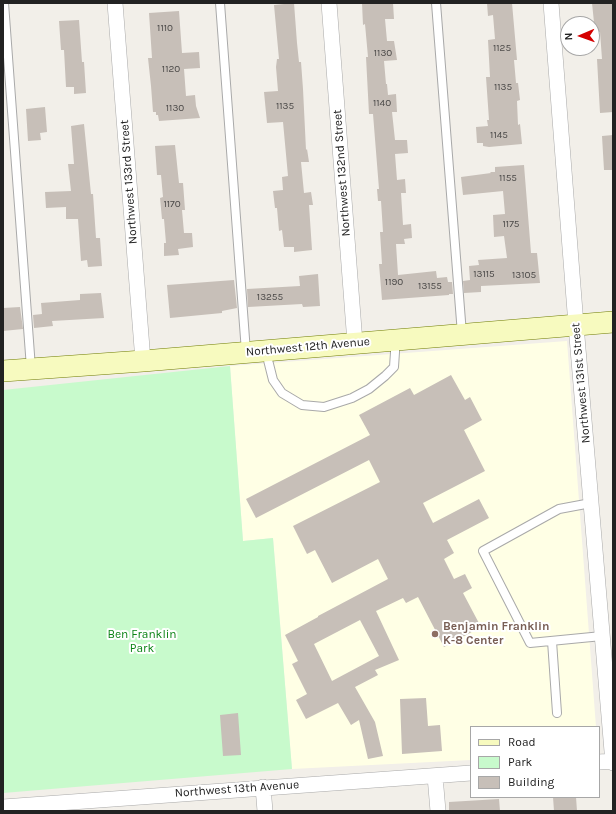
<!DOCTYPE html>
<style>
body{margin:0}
#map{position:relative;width:616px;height:814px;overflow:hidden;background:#f2efe9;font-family:Karla,sans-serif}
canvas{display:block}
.frame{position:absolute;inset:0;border:4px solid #222;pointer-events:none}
.legend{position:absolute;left:470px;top:726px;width:130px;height:72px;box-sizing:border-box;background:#fff;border:1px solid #a7a7a7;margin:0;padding:5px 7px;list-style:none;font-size:12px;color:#222}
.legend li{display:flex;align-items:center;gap:8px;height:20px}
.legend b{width:20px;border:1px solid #a7a7a7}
.north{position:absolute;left:560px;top:16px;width:40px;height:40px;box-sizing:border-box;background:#fff;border:1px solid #a7a7a7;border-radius:50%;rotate:268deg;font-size:11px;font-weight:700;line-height:16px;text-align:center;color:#222}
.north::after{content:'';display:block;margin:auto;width:14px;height:18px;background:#d40000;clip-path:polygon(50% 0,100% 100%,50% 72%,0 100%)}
</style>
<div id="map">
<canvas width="616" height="814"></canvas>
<div class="frame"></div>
<ul class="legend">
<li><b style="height:5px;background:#f7fabf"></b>Road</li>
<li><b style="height:11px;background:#c8facc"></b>Park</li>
<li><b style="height:11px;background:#c7bfb8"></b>Building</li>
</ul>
<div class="north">N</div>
</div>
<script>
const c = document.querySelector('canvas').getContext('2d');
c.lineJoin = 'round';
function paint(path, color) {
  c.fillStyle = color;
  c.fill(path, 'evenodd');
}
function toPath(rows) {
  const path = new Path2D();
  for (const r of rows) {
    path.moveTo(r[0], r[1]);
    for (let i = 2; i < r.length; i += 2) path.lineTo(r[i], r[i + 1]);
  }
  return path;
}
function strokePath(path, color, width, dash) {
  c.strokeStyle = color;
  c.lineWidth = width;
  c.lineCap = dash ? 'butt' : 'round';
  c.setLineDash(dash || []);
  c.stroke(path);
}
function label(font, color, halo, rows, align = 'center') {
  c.font = font + ' Karla,sans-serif';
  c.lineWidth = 4;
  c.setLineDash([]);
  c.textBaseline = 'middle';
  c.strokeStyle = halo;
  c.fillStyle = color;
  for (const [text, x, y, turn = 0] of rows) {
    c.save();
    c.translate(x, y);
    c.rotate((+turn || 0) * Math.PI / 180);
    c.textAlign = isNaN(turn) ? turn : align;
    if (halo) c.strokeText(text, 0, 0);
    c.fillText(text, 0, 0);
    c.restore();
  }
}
const education = toPath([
 [567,341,596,727,471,727,471,760,292,769,273,538,243,541,230,366]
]);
const park = toPath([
 [230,366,243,541,273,538,292,769,3,793,3,390]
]);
const building = toPath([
 [294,3,297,43,299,62,301,62,303,89,306,150,307,149,309,162,301,162,304,193,311,192,313,205,309,205,312,250,294,252,294,247,284,247,282,230,279,231,277,208,275,208,273,191,283,190,282,177,288,176,283,122,267,123,264,92,278,91,276,67,277,59,279,59,274,5],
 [362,3,393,3,394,19,385,19,387,41,394,41,397,60,384,61,386,84,387,84,388,95,396,94,397,112,392,112,395,140,407,140,408,153,395,154,397,180,405,179,406,193,401,193,403,225,411,224,412,238,404,239,405,244,396,244,398,275,436,271,437,278,447,277,448,282,452,282,453,294,449,294,449,295,382,300,379,264,382,264,380,232,383,232,381,201,378,201,377,189,379,189,373,114,369,114,366,57,368,57,365,24,363,25],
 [487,3,512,3,517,60,514,60,516,83,518,83,520,100,517,101,518,125,520,124,522,144,489,147,483,146,483,143,477,143,476,127,488,126,487,120,489,120,486,77,490,77,488,40,495,39,493,15,488,16],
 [592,3,613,3,613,112,600,113,597,59,602,59,600,32,595,32],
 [179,11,182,53,199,52,200,68,184,69,186,96,195,95,196,106,200,118,159,121,158,115,156,115,156,112,153,112,151,86,148,58,152,58,149,13],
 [79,20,82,62,84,62,86,93,74,94,74,87,66,87,64,50,61,50,59,21],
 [45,107,47,132,40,133,41,140,28,141,26,109],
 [84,124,91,194,93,194,96,238,100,238,102,266,88,267,87,260,81,261,78,219,66,219,66,207,46,208,45,192,71,191,68,164,74,164,71,126],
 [613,135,613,170,604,170,602,136],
 [175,145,179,183,183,183,185,210,182,210,184,233,192,233,193,247,178,249,179,255,164,256,164,243,166,243,164,219,162,219,160,198,163,197,161,175,157,175,155,146],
 [524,165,531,253,537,253,540,283,481,286,481,292,464,293,463,281,470,280,469,266,479,265,478,260,507,258,504,236,494,237,493,215,505,214,503,191,463,195,461,177,491,173,490,172,495,172,495,167],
 [318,274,320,306,303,307,302,304,248,307,247,289,300,286,299,276],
 [234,280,237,308,222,311,222,313,170,318,167,285],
 [101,293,104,318,52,321,53,326,34,328,33,315,42,314,41,303,80,300,80,294],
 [20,307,23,329,3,331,3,308],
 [451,375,465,400,470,397,482,420,464,430,485,471,423,503,433,523,479,499,489,518,447,540,454,553,444,559,454,579,465,574,472,588,463,593,481,627,444,647,418,597,406,603,403,598,376,611,399,660,375,670,378,675,355,687,375,722,383,756,368,759,359,720,351,725,338,703,306,719,296,700,307,694,292,664,298,661,285,635,318,617,318,616,388,579,378,559,332,583,315,550,307,554,293,526,380,482,369,460,256,518,246,499,370,435,359,415,410,388,414,395],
 [360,620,379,656,332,681,314,644],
 [426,698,428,726,440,725,442,751,402,754,400,699],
 [238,713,241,755,223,756,220,715],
 [553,797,576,797,577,811,554,811],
 [499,799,500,811,449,811,449,802]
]);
const lane = toPath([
 [4,3,31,368],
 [220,3,246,352],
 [436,3,462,334],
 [266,352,273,380,282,393,302,405,324,407,352,398,369,389,385,376,394,367,395,352,395,340],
 [591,503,559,509,483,551,530,643,602,636],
 [552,641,557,713]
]);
const street = toPath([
 [115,3,143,361],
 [329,3,355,343],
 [551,3,576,325,613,763],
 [599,762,613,761],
 [435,776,438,811],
 [263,787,265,811],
 [3,807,471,773]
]);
const secondary = toPath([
 [3,371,143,361,613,322]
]);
const markers = [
 [435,634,4,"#8d6e63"]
];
const numberNames = [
 ["1110",165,28],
 ["1125",502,48],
 ["1130",383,53],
 ["1120",171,69],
 ["1135",503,87],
 ["1140",382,103],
 ["1135",285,106],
 ["1130",175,108],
 ["1145",499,135],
 ["1155",508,178],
 ["1170",172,204],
 ["1175",511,224],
 ["13115",484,274],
 ["13105",524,275],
 ["1190",394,282],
 ["13155",430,286],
 ["13255",270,297]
];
const streetNames = [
 ["Northwest 132nd Street",342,173,-94],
 ["Northwest 133rd Street",129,182,-94],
 ["Northwest 12th Avenue",308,347,-5],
 ["Northwest 131st Street",581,383,-95],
 ["Northwest 13th Avenue",237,789,-4]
];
const educationNames = [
 ["Benjamin Franklin",443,627],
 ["K-8 Center",443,641]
];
const parkNames = [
 ["Ben Franklin",142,635],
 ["Park",142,649]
];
paint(education, '#ffffe5');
paint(park, '#c8facc');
paint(building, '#c7bfb8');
strokePath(lane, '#a9a9a9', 10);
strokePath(street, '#a9a9a9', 16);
strokePath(secondary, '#707d05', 22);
strokePath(lane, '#fff', 8);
strokePath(street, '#fff', 15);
strokePath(secondary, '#f7fabf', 21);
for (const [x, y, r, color] of markers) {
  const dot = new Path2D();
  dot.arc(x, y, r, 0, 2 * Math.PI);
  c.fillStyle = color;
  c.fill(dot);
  strokePath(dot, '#fff', 1.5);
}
label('10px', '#4b4948', null, numberNames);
label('12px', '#222', '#fff', streetNames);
label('bold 12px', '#785e54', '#fff', educationNames, 'left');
label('12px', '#0c8416', '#fff', parkNames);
</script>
